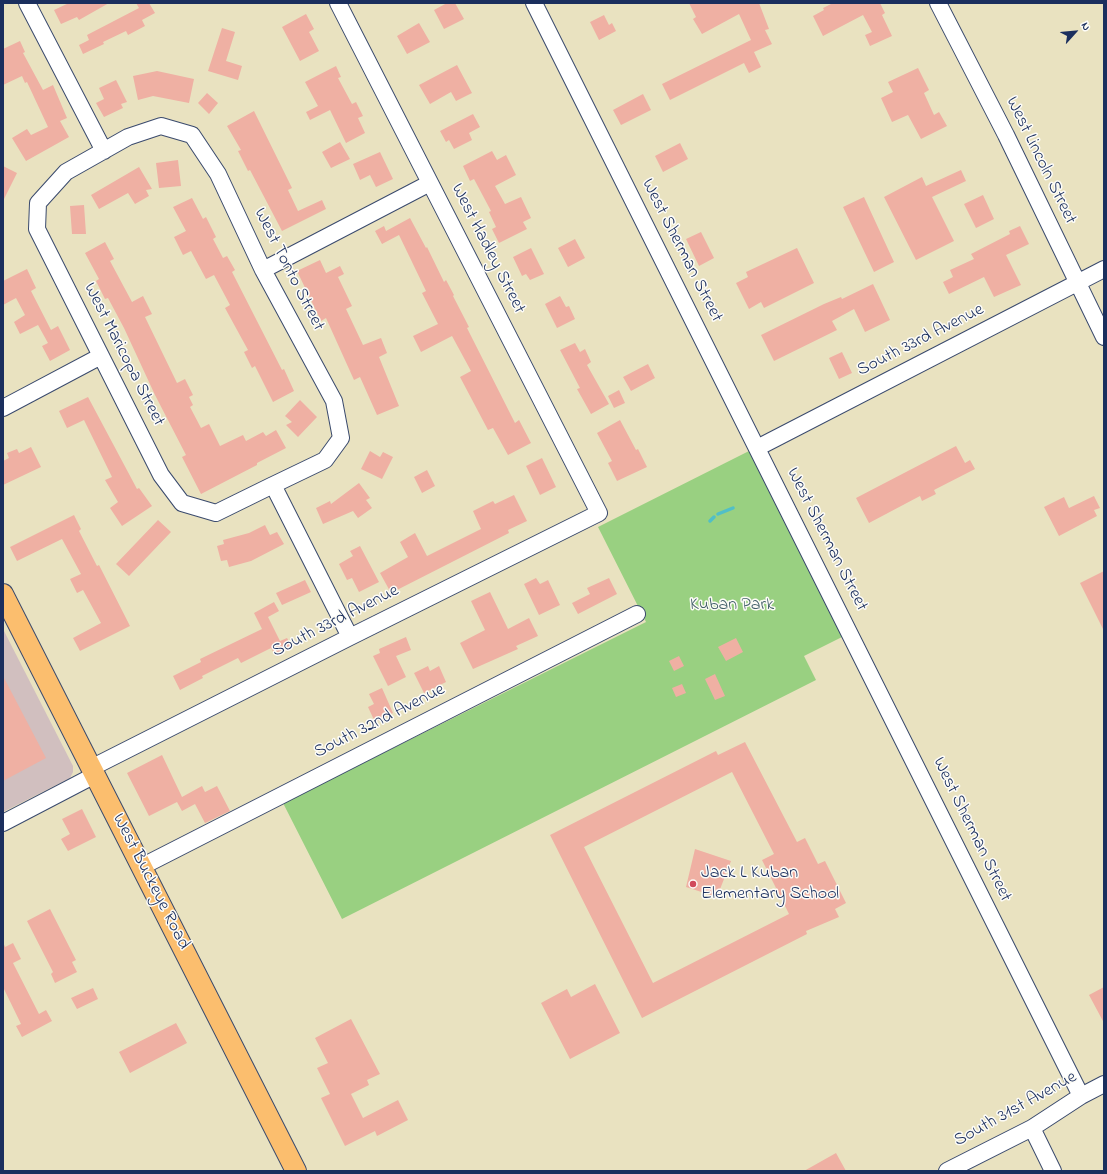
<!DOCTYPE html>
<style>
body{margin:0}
#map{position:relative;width:1107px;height:1174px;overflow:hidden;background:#e9e2c0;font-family:"Indie Flower",sans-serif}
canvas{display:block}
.frame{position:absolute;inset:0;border:4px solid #1b2f5e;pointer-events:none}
.north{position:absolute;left:1055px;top:12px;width:40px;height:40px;-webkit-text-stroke:3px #fdfcf7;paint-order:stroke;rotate:63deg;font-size:11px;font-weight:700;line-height:16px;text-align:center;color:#1b2f5e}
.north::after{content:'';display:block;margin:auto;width:14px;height:18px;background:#1b2f5e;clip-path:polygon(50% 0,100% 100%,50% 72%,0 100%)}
</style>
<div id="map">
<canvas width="1107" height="1174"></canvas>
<div class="frame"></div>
<div class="north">N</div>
</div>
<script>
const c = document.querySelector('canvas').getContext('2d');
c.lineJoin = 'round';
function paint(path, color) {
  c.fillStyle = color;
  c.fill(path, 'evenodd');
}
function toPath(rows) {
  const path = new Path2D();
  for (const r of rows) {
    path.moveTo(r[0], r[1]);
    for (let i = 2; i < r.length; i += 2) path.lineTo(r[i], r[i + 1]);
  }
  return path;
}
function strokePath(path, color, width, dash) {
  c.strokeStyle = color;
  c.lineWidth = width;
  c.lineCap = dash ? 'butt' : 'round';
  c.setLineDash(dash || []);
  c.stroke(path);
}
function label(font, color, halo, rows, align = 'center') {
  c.font = font + ' "Indie Flower",sans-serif';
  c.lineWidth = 3;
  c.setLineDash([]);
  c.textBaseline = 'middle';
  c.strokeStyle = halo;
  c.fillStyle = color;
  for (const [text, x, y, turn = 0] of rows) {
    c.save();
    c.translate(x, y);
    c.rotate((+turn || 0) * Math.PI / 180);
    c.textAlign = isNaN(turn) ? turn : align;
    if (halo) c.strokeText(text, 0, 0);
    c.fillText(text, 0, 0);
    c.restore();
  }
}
const industrial = toPath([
 [3,629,73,766,73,772,70,778,3,812]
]);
const green = toPath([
 [751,450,844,636,804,656,816,680,342,919,283,803,646,622,598,527]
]);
const stream = toPath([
 [718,514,733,508],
 [710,521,714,517]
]);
const building = toPath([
 [69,3,109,3,79,20,77,17,61,24,54,10],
 [136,3,149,3,155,13,142,20,145,26,128,35,126,31,103,42,104,44,83,54,79,45,89,40,87,35,139,8],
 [447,3,455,3,464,19,444,29,434,10],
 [689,3,759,3,769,29,765,30,772,44,754,52,761,67,749,73,744,63,670,100,662,84,751,40,739,14,702,34,693,19,696,17],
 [833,3,880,3,885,13,882,15,892,36,870,46,865,35,872,32,863,15,823,36,813,16,824,10,823,8],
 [306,14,314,29,309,32,319,51,300,61,282,27],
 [604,15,609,25,612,23,616,31,599,40,590,22],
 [419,23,430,42,407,54,397,36],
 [222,28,235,32,226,61,242,66,238,80,208,71],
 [20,41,25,52,23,53,43,90,53,85,67,118,60,121,69,137,26,161,12,138,27,129,31,135,48,127,27,82,25,83,22,76,3,85,3,49],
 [457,65,472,93,456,101,451,92,430,104,419,85],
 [336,66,341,77,338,78,352,104,356,102,363,116,358,118,365,133,346,143,330,110,310,120,306,112,318,106,305,82],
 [918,68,929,90,924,93,934,115,939,112,947,126,921,139,908,115,892,122,881,98,893,92,888,82],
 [157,71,194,79,189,103,153,96,138,100,133,76],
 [116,80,127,102,121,104,123,108,104,117,96,103,104,99,99,88],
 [207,93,218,103,209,114,198,103],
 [643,94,651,110,621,125,613,110],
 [254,111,292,188,288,190,298,211,322,200,326,209,282,231,250,170,248,171,238,151,241,150,227,126],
 [473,114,480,127,469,133,472,140,454,149,449,140,446,142,440,131],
 [340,142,350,159,331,168,322,152],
 [680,143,688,159,663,172,655,156],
 [492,151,497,160,506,155,516,175,495,186,505,204,521,197,531,218,523,222,527,229,499,243,492,229,496,227,489,212,491,211,474,179,470,181,463,166],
 [380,152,393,179,376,187,370,175,360,180,353,164],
 [178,160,181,186,159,188,156,163],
 [3,166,17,173,3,201],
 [139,167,152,189,146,190,149,196,135,204,128,193,99,209,91,195],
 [961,170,966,181,932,197,954,241,916,260,884,197,922,177,926,186],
 [983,195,994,219,976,228,964,204],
 [864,197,894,262,874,272,843,207],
 [192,198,203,219,206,217,216,237,213,239,223,258,227,256,235,270,232,272,282,370,284,369,294,391,273,402,255,366,252,368,244,352,248,350,225,308,230,305,214,275,206,279,191,251,183,255,174,237,186,231,173,207],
 [84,205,86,234,72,234,70,206],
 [410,218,426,248,427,247,444,282,446,280,454,295,453,296,469,327,467,328,515,423,519,420,531,443,508,455,493,428,488,430,460,377,471,371,452,336,421,352,413,336,438,324,422,293,426,291,399,235,382,244,375,231,384,226,386,231],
 [1020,226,1029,244,1006,255,1021,285,994,297,984,277,949,294,943,282,953,277,950,270,974,259,971,254,1010,234,1009,231],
 [701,232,714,258,699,266,686,239],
 [575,239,585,258,568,267,558,248],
 [105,242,114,259,110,261,132,302,143,296,152,314,145,317,177,383,185,379,193,395,189,397,193,405,190,407,201,428,209,424,220,446,243,435,246,441,263,432,266,436,276,430,286,448,257,463,257,465,201,494,182,457,186,455,155,395,124,328,108,298,105,299,96,281,99,279,85,253],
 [531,248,544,274,530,280,526,274,522,276,513,257],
 [797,248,814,283,764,308,761,302,749,309,736,283,748,277,746,272],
 [320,260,326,273,340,266,344,274,338,277,352,306,346,309,363,345,381,338,387,353,379,357,399,406,377,415,360,377,354,380,326,318,321,321,297,271],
 [27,269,36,288,31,291,51,330,58,326,70,350,50,361,42,346,48,343,38,325,20,334,14,322,25,315,16,298,3,305,3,281],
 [873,284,890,320,865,332,854,309,832,321,837,330,774,361,761,335,824,304,841,297,842,299],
 [560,296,566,307,569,306,575,319,557,328,545,304],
 [575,343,580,352,585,349,591,362,587,365,609,404,591,414,577,389,580,388,560,350],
 [842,352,852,373,839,379,829,358],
 [648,364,655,378,631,391,623,377],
 [619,390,625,403,614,408,608,396],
 [88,397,137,489,139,488,152,506,122,526,110,508,118,502,105,480,112,477,84,420,67,428,59,411],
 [300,400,317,417,298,437,286,425,292,422,285,416],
 [620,420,636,450,638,449,647,467,617,481,608,463,612,461,597,433],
 [956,446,965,463,970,460,975,469,934,490,936,494,922,501,920,496,869,523,856,498],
 [31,447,41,467,3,485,3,461,9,458,7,453,17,449,19,453],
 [370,451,380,457,383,452,393,457,382,479,361,469],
 [542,458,556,487,540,495,526,466],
 [427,470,435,486,422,493,414,477],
 [359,483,370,498,366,500,372,508,358,518,353,511,323,524,316,508,330,501,331,504],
 [514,495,527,521,508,530,509,533,391,593,380,573,408,557,400,542,415,533,427,556,481,529,473,511,493,501,495,504],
 [1094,496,1100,508,1094,510,1097,516,1059,536,1044,507,1064,497,1069,508],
 [74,515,81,529,79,531,97,566,99,565,130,626,80,651,73,638,101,623,83,590,77,593,70,579,81,574,62,539,17,561,10,547],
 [158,520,171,532,129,576,116,564],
 [265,525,270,535,277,532,284,544,251,561,229,567,227,560,221,561,217,546,224,544,223,540,249,533],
 [360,546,379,582,359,592,352,578,347,580,339,564,353,556,350,551],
 [1104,571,1104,631,1080,583],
 [536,578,540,584,548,580,560,605,539,615,524,584],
 [609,578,617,594,578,614,572,603,590,594,587,588],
 [305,580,311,592,282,605,276,593],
 [490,592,508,629,529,618,538,636,516,646,518,649,473,669,460,643,485,630,471,601],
 [274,602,279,611,268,617,280,641,287,638,292,647,275,655,271,648,241,663,238,658,202,676,203,678,180,690,173,676,201,662,200,659,262,629,254,613],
 [406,637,411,650,396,656,406,677,388,686,373,656,380,653,379,649],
 [736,638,743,652,726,661,718,647],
 [679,656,684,666,674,671,669,661],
 [428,666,430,671,439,666,446,682,424,693,414,673],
 [715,674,725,696,715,700,705,679],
 [3,676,46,758,3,781],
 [682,684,686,693,676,697,672,688],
 [382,688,393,713,375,722,368,707,374,704,369,694],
 [745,742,797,842,805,838,818,864,825,861,846,903,835,909,839,917,806,931,807,934,642,1018,550,835,716,751,718,755],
 [732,772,774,854,762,860,789,914,653,983,584,847],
 [162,755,182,797,202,786,205,792,217,786,230,811,205,823,195,804,182,811,177,802,149,816,127,773],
 [82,809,96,837,68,851,61,839,70,834,62,819],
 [695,849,731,861,717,897,686,887],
 [50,909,76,960,72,962,77,972,55,983,51,974,53,972,27,921],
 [3,942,5,947,13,943,21,959,13,963,39,1014,46,1010,52,1021,22,1037,16,1026,21,1024,3,987],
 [595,984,620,1033,570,1059,541,1003,567,989,571,997],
 [1104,987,1104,1023,1089,995],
 [93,988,98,999,77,1009,71,998],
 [351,1019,380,1074,367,1080,369,1085,351,1094,363,1118,398,1100,408,1120,377,1136,375,1131,345,1146,321,1098,330,1094,317,1068,328,1063,315,1038],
 [176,1023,187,1043,130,1073,119,1052],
 [836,1153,846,1171,804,1171]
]);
const minor = toPath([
 [27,3,104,151],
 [534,3,1081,1096],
 [938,3,1006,135,1104,337],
 [263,270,430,183],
 [3,408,101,356],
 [757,448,1104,269],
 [273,485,325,460,341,438,334,401,263,270,218,174,192,135,161,126,128,137,66,172,38,203,37,229,161,475,182,503,216,513,273,485,350,637],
 [91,768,350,637,599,513,338,3],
 [3,823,95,775],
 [141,867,637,614],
 [1032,1128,1053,1171],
 [947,1171,1032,1128,1081,1096,1104,1084]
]);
const major = toPath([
 [3,594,296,1171]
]);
const markers = [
 [693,884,4,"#d1495b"]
];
const streetNames = [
 ["West Lincoln Street",1040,161,64],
 ["West Hadley Street",487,249,63],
 ["West Sherman Street",681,251,63],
 ["West Tonto Street",288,270,63],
 ["South 33rd Avenue",921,341,-27],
 ["West Maricopa Street",123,355,63],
 ["West Sherman Street",826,540,63],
 ["South 33rd Avenue",336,622,-27],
 ["South 32nd Avenue",380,722,-27],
 ["West Sherman Street",971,830,64],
 ["West Buckeye Road",150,882,63],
 ["South 31st Avenue",1016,1110,-29]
];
const parkNames = [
 ["Kuban Park",732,606]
];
const poiNames = [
 ["Jack L Kuban",701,874],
 ["Elementary School",701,895]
];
paint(industrial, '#d1bfbf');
paint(green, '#99d081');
strokePath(stream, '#51bfc7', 3.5);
paint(building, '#efb0a3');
strokePath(minor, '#3a4a6d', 18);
strokePath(major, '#3a4a6d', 22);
strokePath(minor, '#fff', 16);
strokePath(major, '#fbbe6e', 20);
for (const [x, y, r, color] of markers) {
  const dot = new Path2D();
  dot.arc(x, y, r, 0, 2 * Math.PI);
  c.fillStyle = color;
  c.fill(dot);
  strokePath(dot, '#fdfcf7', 1.5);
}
label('18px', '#1b2f5e', '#fdfcf7', streetNames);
label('18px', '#415f68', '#fdfcf7', parkNames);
label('18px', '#1b2f5e', '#fdfcf7', poiNames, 'left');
</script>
